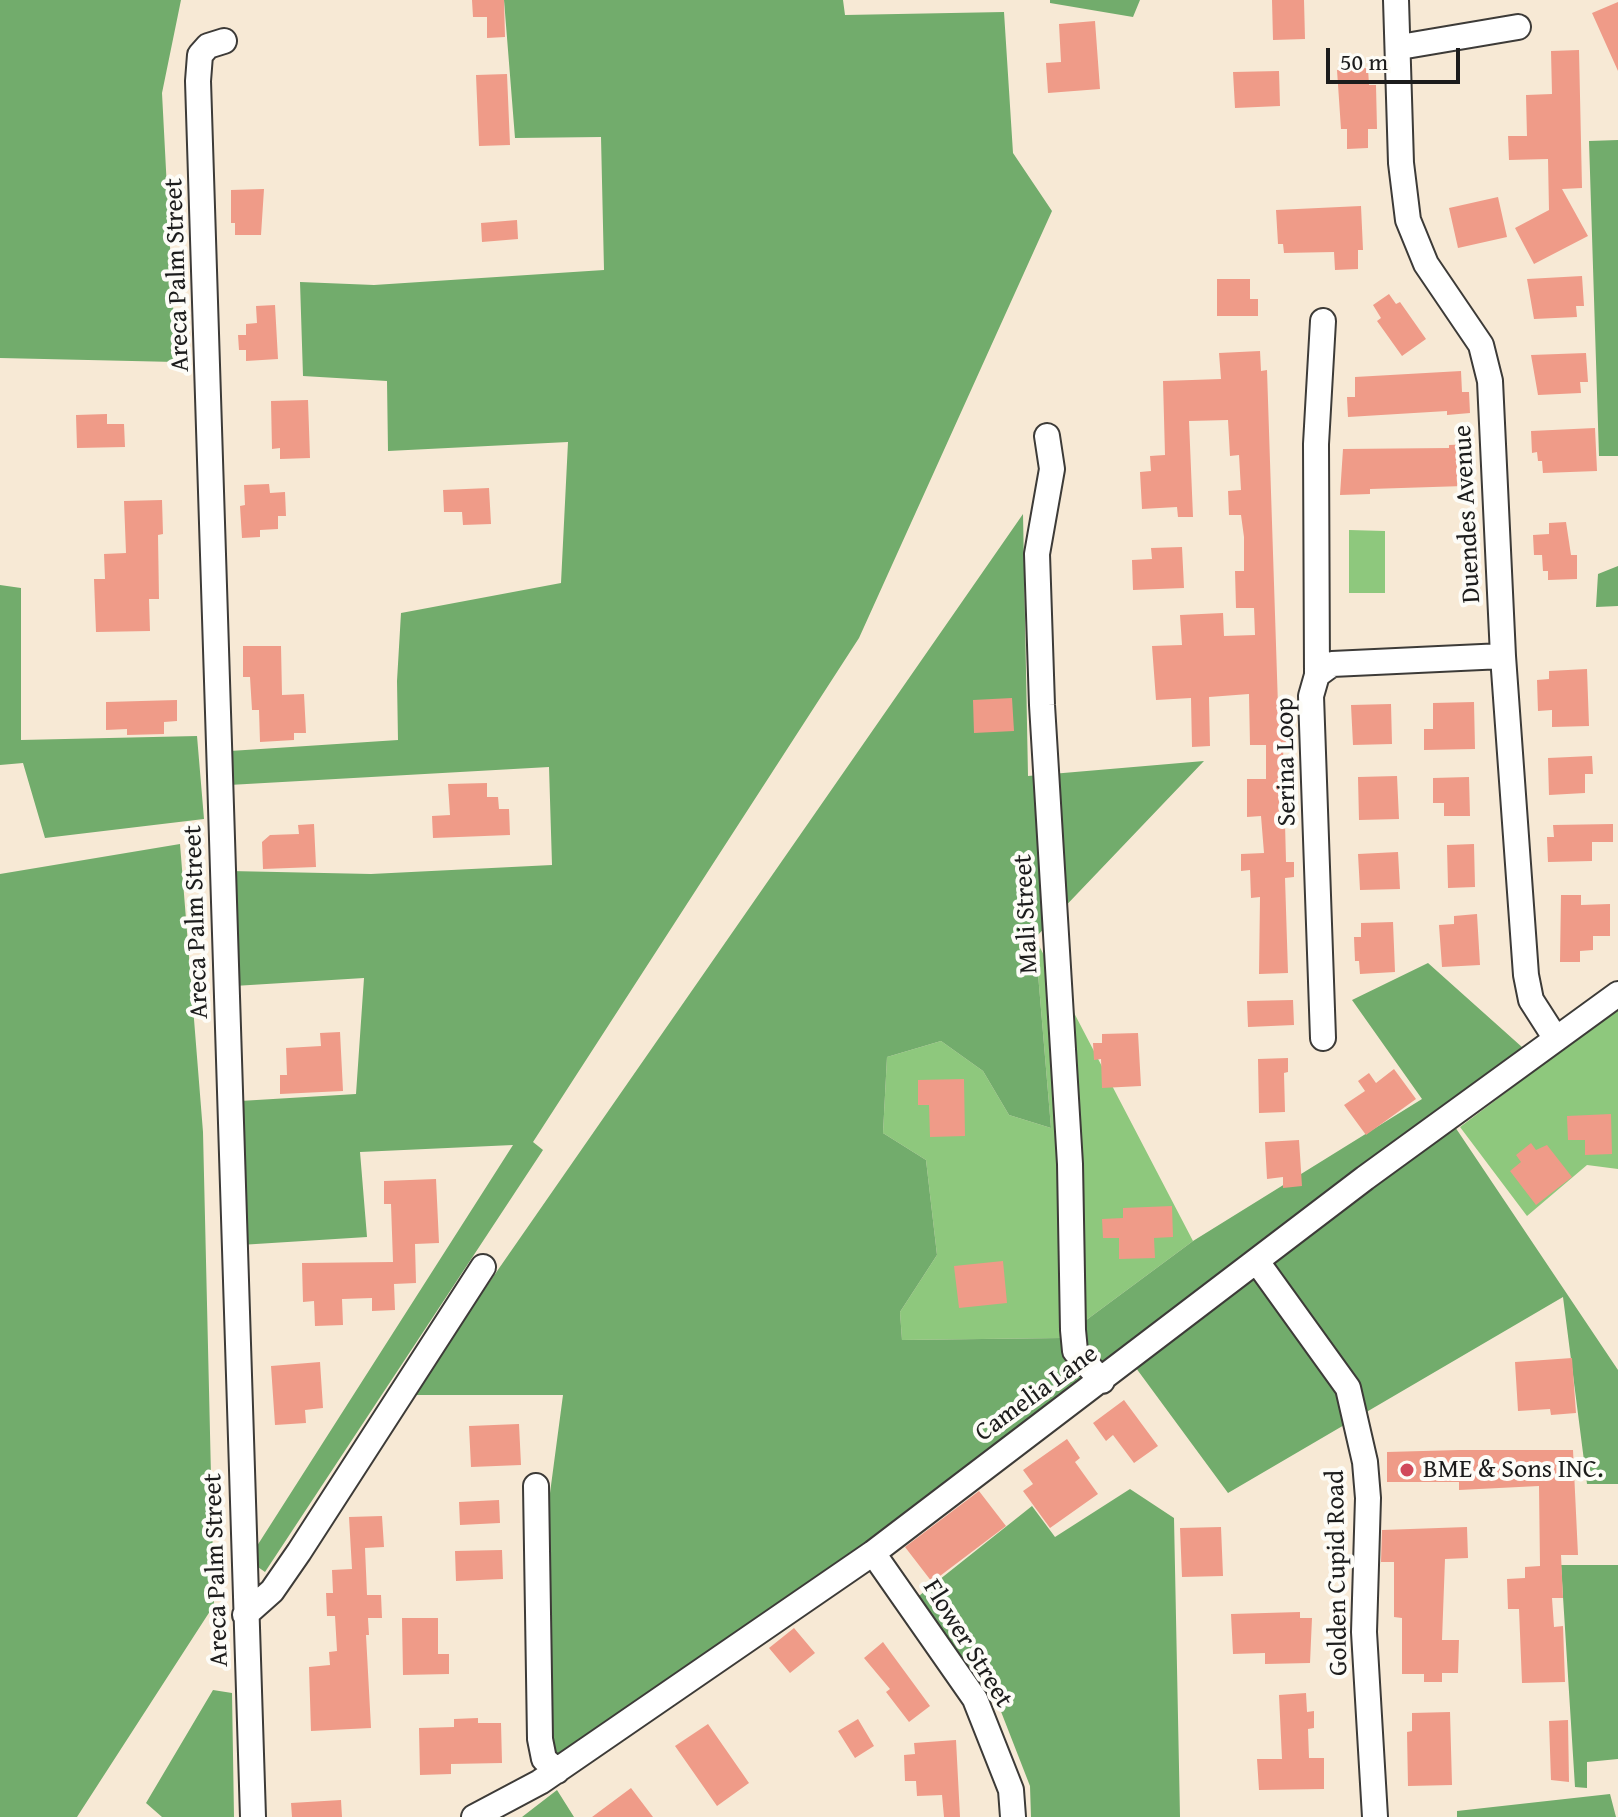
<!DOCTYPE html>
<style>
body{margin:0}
#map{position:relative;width:1618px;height:1817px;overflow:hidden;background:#f7e9d5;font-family:"Gentium Book Plus",serif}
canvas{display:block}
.scale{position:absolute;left:1326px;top:48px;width:134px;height:36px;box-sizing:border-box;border:4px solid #1c1c1c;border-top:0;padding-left:10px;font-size:24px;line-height:28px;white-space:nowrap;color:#1c1c1c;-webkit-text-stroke:6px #fdfcf7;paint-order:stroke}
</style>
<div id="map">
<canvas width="1618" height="1817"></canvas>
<div class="scale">50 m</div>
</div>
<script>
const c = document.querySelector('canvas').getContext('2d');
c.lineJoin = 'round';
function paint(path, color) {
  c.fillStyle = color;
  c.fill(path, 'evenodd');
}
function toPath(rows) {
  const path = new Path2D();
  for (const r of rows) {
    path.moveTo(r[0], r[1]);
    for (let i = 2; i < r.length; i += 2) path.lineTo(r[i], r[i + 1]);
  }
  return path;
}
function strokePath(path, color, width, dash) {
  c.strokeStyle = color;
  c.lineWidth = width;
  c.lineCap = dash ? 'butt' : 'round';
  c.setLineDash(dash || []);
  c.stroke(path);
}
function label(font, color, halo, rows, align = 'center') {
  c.font = font + ' "Gentium Book Plus",serif';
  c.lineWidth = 8;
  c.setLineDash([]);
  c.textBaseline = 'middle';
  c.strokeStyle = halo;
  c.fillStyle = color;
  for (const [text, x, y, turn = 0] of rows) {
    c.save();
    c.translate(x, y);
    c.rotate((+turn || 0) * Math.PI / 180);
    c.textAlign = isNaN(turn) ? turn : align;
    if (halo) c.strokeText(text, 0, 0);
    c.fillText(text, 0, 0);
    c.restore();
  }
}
const green = toPath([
 [1349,530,1385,531,1385,593,1349,593],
 [1035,938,1193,1241,1062,1338,902,1340,900,1312,937,1255,926,1160,883,1133,887,1057,941,1041,983,1071,1009,1115,1051,1128],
 [1618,1008,1618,1169,1587,1165,1527,1216,1460,1127]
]);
const forest = toPath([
 [0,0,181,0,162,93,176,362,0,358],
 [504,0,843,0,845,15,1004,12,1013,153,1052,211,859,638,533,1142,543,1150,265,1572,248,1560,513,1145,360,1152,367,1237,240,1245,240,1101,356,1094,364,978,234,986,230,871,371,874,552,865,549,767,229,785,230,751,398,740,397,681,401,613,561,583,568,442,388,451,387,381,303,376,300,282,374,285,604,270,601,137,515,138],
 [1050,0,1140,0,1133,17,1050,3],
 [1618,140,1618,456,1599,456,1589,141],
 [1023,514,1028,776,1204,761,1035,938,1051,1128,1009,1115,983,1071,941,1041,887,1057,883,1133,926,1160,937,1255,900,1312,902,1340,1062,1338,1193,1241,1422,1099,1352,1000,1428,963,1532,1056,1449,1118,1618,1370,1618,1484,1587,1484,1563,1297,1228,1493,1136,1368,1102,1381,557,1771,542,1754,537,1591,563,1395,411,1395],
 [1618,566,1618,606,1596,607,1598,574],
 [0,585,21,588,21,740,197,736,204,819,45,838,23,763,0,765],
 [180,844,203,1132,214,1605,77,1817,0,1817,0,874],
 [1130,1489,1174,1518,1180,1817,1031,1817,1030,1786,993,1691,910,1603,1032,1506,1055,1537],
 [1561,1565,1618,1565,1618,1759,1587,1762,1587,1788,1575,1787],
 [213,1690,232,1693,234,1817,162,1817,146,1803],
 [557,1790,574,1817,522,1817],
 [1610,1794,1616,1817,1457,1817,1457,1811]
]);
const building = toPath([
 [472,0,504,0,505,37,487,38,487,17,473,17],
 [1272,0,1304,0,1305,39,1273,40],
 [1618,2,1618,71,1592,13],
 [1095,21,1100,89,1048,93,1046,63,1061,62,1059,24],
 [1579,50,1582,188,1562,189,1588,236,1534,264,1515,228,1549,210,1548,159,1509,160,1508,136,1527,136,1526,95,1552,94,1551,51],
 [1368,68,1369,85,1376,85,1377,129,1368,129,1368,148,1347,149,1347,129,1341,129,1337,70],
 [1279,71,1280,106,1235,108,1233,72],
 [507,74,510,145,479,146,476,75],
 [264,189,261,235,235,235,235,223,231,223,231,190],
 [1498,197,1507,237,1458,248,1449,208],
 [1361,206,1363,250,1358,250,1358,269,1335,270,1334,252,1284,253,1283,244,1278,244,1276,210],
 [517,220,518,239,482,242,481,223],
 [1582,276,1584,306,1576,306,1577,317,1534,319,1527,279],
 [1217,279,1250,279,1250,299,1258,299,1258,316,1217,316],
 [1389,294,1396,304,1400,302,1426,339,1402,356,1377,321,1381,318,1373,305],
 [275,305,278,359,246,361,246,350,239,350,238,335,246,335,246,324,257,323,256,306],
 [1260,351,1261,371,1267,370,1278,706,1289,706,1289,744,1283,744,1286,862,1294,862,1294,877,1285,878,1288,973,1259,974,1260,897,1251,898,1250,870,1241,871,1241,854,1264,853,1261,816,1247,817,1247,779,1266,779,1266,745,1250,745,1249,694,1209,697,1210,746,1192,747,1191,698,1156,700,1152,646,1182,645,1180,615,1223,613,1224,636,1255,635,1254,608,1236,608,1235,571,1244,571,1244,537,1241,515,1229,515,1228,491,1241,490,1239,455,1230,456,1228,420,1189,421,1193,517,1178,517,1177,507,1142,509,1140,472,1151,471,1150,456,1165,455,1163,381,1221,379,1219,353],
 [1586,353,1588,382,1580,382,1581,393,1538,395,1531,355],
 [1461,371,1462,392,1469,392,1470,413,1447,415,1447,411,1348,417,1347,397,1355,397,1355,377],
 [308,400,310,458,280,459,280,448,272,449,271,401],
 [107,414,107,424,124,424,125,447,77,448,76,415],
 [1595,428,1597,471,1543,473,1542,461,1538,461,1537,452,1532,453,1531,431],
 [1471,444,1472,468,1463,468,1464,486,1370,489,1370,494,1340,495,1343,449,1449,448,1449,445],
 [269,484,270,493,285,492,286,516,278,516,278,529,260,530,260,537,242,538,240,506,245,505,244,485],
 [489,488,491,524,463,525,462,512,444,512,443,490],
 [162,500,163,534,158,535,159,599,149,599,150,631,96,632,94,579,105,579,104,554,126,553,124,501],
 [1566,522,1571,555,1577,555,1577,579,1548,580,1548,571,1543,571,1542,555,1534,555,1533,535,1549,534,1549,523],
 [1182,547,1184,588,1133,590,1132,560,1152,559,1151,548],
 [243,646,281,646,282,695,304,694,306,733,294,733,294,740,260,742,259,710,252,710,250,677,243,677],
 [1587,669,1589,726,1552,727,1552,710,1538,711,1537,680,1549,679,1549,671],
 [1012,698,1014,731,974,733,973,700],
 [177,700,177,721,164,722,164,734,127,735,127,729,106,730,106,702],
 [1474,702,1475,749,1424,750,1424,729,1433,729,1433,703],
 [1391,704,1392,744,1353,745,1351,705],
 [1592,756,1593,774,1585,774,1585,793,1549,795,1548,758],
 [1397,776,1399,819,1359,820,1358,777],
 [1469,777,1470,816,1444,816,1444,803,1433,803,1433,778],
 [487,783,487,797,498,797,499,809,509,809,510,835,433,838,432,816,450,815,448,784],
 [314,824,316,867,263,869,262,842,270,835,299,834,298,825],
 [1613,824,1613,842,1592,842,1592,861,1548,862,1547,837,1554,837,1553,825],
 [1474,844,1475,887,1448,888,1447,845],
 [1398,852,1400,889,1360,890,1358,854],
 [1561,895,1581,895,1581,905,1610,904,1610,936,1593,936,1593,950,1580,951,1580,962,1560,962],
 [1477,914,1480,965,1442,967,1439,925,1454,924,1454,916],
 [1393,922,1395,972,1360,974,1359,961,1355,961,1354,937,1361,937,1361,923],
 [1293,1000,1294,1025,1248,1027,1247,1001],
 [340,1032,343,1091,280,1094,280,1075,287,1075,286,1048,321,1046,320,1033],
 [1138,1033,1141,1086,1102,1088,1101,1059,1094,1060,1093,1043,1102,1043,1102,1034],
 [1288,1058,1288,1072,1284,1073,1285,1112,1259,1113,1258,1059],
 [1394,1069,1416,1099,1366,1135,1344,1105,1365,1091,1358,1081,1369,1073,1376,1083],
 [964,1079,965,1136,930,1137,929,1105,918,1105,918,1080],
 [1611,1114,1612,1154,1585,1155,1585,1140,1568,1140,1567,1116],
 [1299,1140,1302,1186,1283,1188,1283,1177,1267,1179,1265,1142],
 [1531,1143,1536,1150,1547,1145,1572,1177,1536,1205,1510,1171,1521,1162,1516,1155],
 [436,1179,439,1243,415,1244,416,1283,394,1284,395,1310,372,1311,372,1298,342,1299,343,1325,315,1326,314,1301,303,1302,302,1263,393,1262,391,1204,384,1204,384,1181],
 [1172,1206,1173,1237,1154,1238,1155,1258,1119,1259,1119,1238,1103,1238,1102,1219,1123,1218,1123,1208],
 [1003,1261,1007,1303,959,1308,954,1266],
 [1572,1358,1576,1413,1551,1415,1550,1409,1518,1411,1515,1362],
 [320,1362,323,1408,305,1410,306,1423,275,1425,271,1366],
 [1124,1400,1158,1446,1134,1463,1113,1435,1106,1441,1093,1423],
 [519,1424,521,1465,471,1467,469,1426],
 [1067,1439,1080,1458,1075,1462,1098,1494,1050,1528,1023,1491,1033,1484,1023,1470],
 [1459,1450,1573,1450,1578,1555,1561,1555,1563,1598,1552,1598,1554,1627,1563,1626,1565,1682,1522,1683,1519,1609,1508,1609,1507,1579,1525,1578,1525,1567,1540,1566,1539,1486,1459,1490,1459,1482,1387,1482,1387,1452],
 [979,1491,1006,1526,932,1582,905,1547],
 [499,1500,500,1523,460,1525,459,1502],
 [382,1516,384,1547,365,1548,367,1595,381,1595,382,1618,368,1618,369,1635,366,1635,371,1728,311,1731,309,1667,330,1665,329,1652,337,1651,335,1616,327,1616,326,1593,333,1593,332,1570,352,1569,349,1517],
 [1221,1527,1223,1576,1182,1577,1180,1528],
 [1467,1527,1468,1558,1445,1559,1442,1640,1459,1640,1458,1673,1442,1673,1442,1682,1424,1682,1424,1674,1402,1674,1402,1618,1394,1617,1394,1562,1381,1562,1382,1530],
 [502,1550,503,1579,456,1581,455,1551],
 [1300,1612,1300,1618,1312,1618,1310,1663,1265,1664,1265,1653,1233,1654,1231,1614],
 [402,1618,438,1618,438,1654,449,1654,449,1674,403,1675],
 [794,1628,815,1653,790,1673,769,1648],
 [883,1642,930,1706,909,1722,886,1692,890,1689,864,1658],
 [1306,1693,1307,1712,1314,1711,1314,1728,1308,1729,1309,1758,1324,1758,1324,1789,1259,1790,1257,1759,1282,1759,1279,1695],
 [1450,1712,1452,1785,1408,1786,1407,1732,1412,1731,1412,1713],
 [478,1718,478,1723,501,1723,502,1763,451,1764,451,1774,420,1775,419,1728,454,1727,454,1719],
 [858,1719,874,1746,855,1758,838,1731],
 [1568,1720,1569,1782,1551,1780,1549,1721],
 [708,1724,749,1783,717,1806,675,1746],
 [956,1740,960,1817,944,1817,942,1795,917,1796,916,1781,905,1781,904,1755,915,1754,914,1743],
 [631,1788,653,1817,592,1817],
 [341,1800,342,1817,292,1817,291,1803]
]);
const minor = toPath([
 [1396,0,1401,163,1408,220,1426,264,1481,345,1490,381,1503,656,1526,975,1531,1000,1556,1039],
 [224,41,208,46,200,55,198,81,253,1817],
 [1400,47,1518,27],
 [1047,436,1052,469,1037,554,1042,705,1070,1164,1073,1330,1075,1351,1102,1381],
 [1317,675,1316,444,1323,321],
 [1323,1038,1311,696,1317,675,1332,664,1503,656],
 [1258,1263,1348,1388,1365,1462,1368,1498,1364,1632,1375,1817],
 [536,1486,540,1739,544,1759,557,1771],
 [873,1553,975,1699,1011,1790,1013,1817],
 [245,1615,272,1591,299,1552,483,1267],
 [474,1817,540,1782,873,1553,1365,1178,1618,994]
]);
const markers = [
 [1407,1470,8,"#d1495b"]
];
const streetNames = [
 ["Areca Palm Street",178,275,-92],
 ["Duendes Avenue",1468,514,-93],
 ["Serina Loop",1287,762,-91],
 ["Mali Street",1027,914,-93],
 ["Areca Palm Street",197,922,-92],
 ["Camelia Lane",1037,1394,-36],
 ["Areca Palm Street",217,1570,-92],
 ["Golden Cupid Road",1338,1573,-91],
 ["Flower Street",967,1644,58]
];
const poiNames = [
 ["BME & Sons INC.",1423,1470]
];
paint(green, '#8ec87d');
paint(forest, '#72ac6c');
paint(building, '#ef9b88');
strokePath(minor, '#3d3b38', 28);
strokePath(minor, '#fff', 24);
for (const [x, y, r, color] of markers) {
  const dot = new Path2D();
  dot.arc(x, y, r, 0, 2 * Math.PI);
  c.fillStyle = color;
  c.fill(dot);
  strokePath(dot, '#fdfcf7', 3);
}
label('26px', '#1c1c1c', '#fdfcf7', streetNames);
label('26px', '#1c1c1c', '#fdfcf7', poiNames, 'left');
</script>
